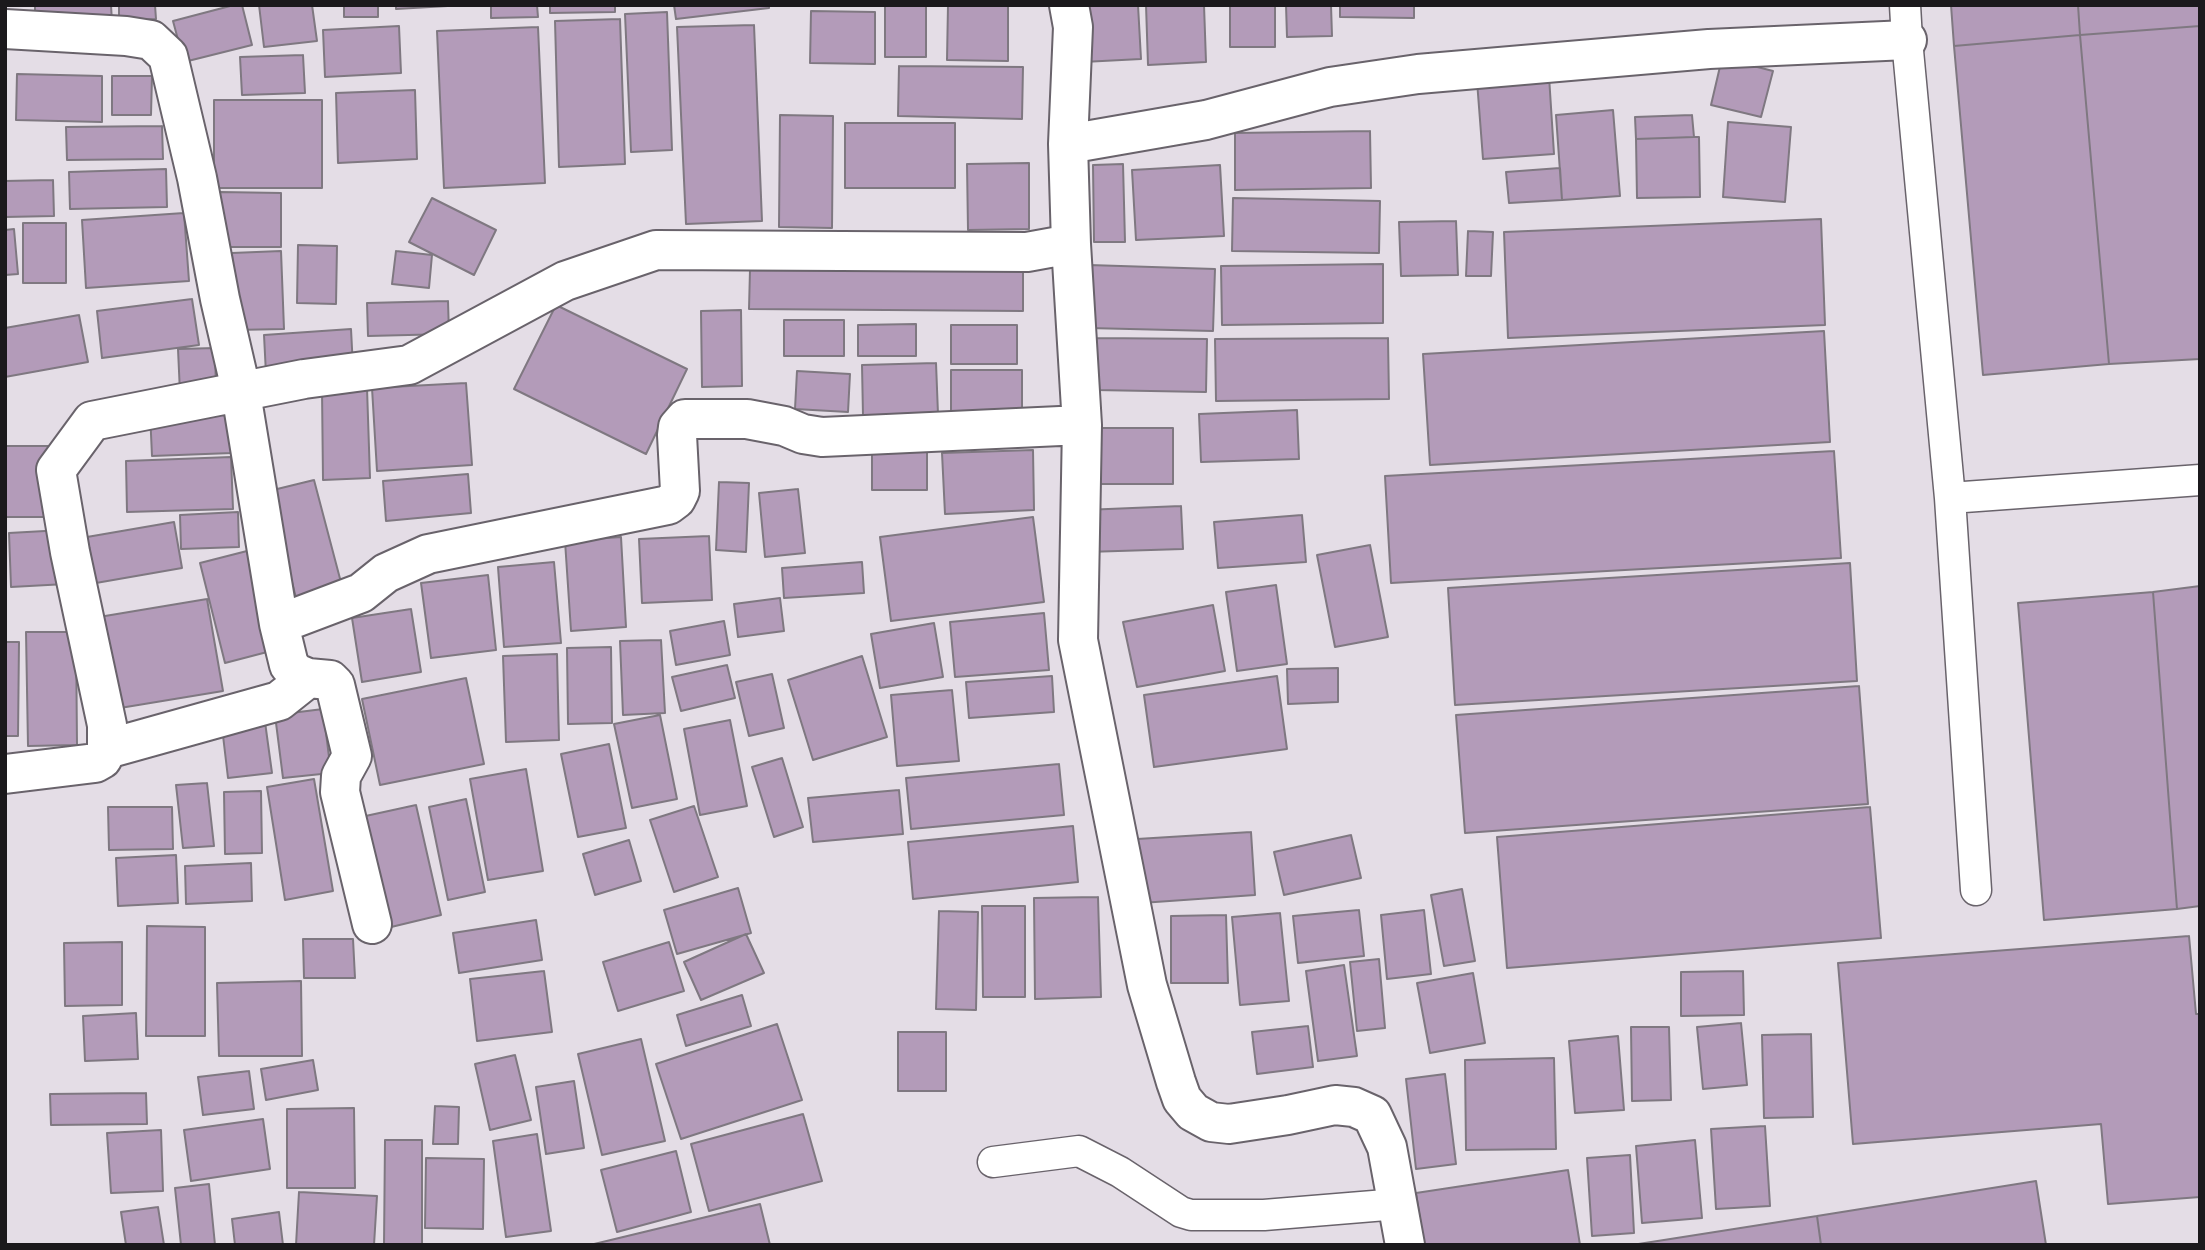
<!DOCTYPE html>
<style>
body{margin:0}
#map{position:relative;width:2205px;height:1250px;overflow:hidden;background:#e4dde6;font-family:"Golos Text",sans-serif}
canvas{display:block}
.frame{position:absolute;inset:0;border:7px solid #1b191c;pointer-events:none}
</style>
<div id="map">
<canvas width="2205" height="1250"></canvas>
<div class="frame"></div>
</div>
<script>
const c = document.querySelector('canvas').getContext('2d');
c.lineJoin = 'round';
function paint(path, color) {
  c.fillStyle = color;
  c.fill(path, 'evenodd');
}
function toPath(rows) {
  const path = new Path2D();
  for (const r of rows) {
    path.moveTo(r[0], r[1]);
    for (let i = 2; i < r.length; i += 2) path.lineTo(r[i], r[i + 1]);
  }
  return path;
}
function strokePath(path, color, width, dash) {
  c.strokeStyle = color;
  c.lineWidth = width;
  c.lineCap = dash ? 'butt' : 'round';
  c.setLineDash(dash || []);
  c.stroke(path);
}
const building = toPath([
 [35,5,111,5,112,22,35,22,35,5],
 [119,5,155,5,156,19,119,21,119,5],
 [234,5,242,5,252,45,184,62,173,21,234,5],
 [259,5,312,5,317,41,264,47,259,5],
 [344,5,378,5,378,17,344,17,344,5],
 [396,5,465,5,396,9,396,5],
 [491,5,537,5,538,17,491,18,491,5],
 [550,5,615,5,615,12,550,13,550,5],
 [674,5,769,5,769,8,676,19,674,5],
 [885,5,926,5,926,57,885,57,885,5],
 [948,5,1008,5,1008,61,947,60,948,5],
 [1081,5,1138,5,1141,59,1083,62,1081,5],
 [1146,5,1204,5,1206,62,1148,65,1146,5],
 [1230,5,1275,5,1275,47,1230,47,1230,5],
 [1286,5,1331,5,1332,36,1287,37,1286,5],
 [1340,5,1414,5,1414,18,1340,17,1340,5],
 [1951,5,2078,5,2080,35,1954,46,1951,5],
 [2078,5,2200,5,2200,26,2080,35,2078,5],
 [811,11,875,12,875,64,810,63,811,11],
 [667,12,672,150,631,152,625,14,667,12],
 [620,19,625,164,559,167,555,21,620,19],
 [754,25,762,221,686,224,677,27,754,25],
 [399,26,401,73,325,77,323,30,399,26],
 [2200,26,2200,359,2109,364,2080,35,2200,26],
 [538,27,545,183,444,188,437,31,538,27],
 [2080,35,2109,364,1983,375,1954,46,2080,35],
 [303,55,305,93,242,95,240,57,303,55],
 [1722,58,1773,71,1761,117,1711,105,1722,58],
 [899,66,1023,67,1022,119,898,116,899,66],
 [17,74,102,76,102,122,16,120,17,74],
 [112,76,152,76,151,115,112,115,112,76],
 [1549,76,1554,154,1483,159,1477,81,1549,76],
 [415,90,417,159,338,163,336,93,415,90],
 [214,100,322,100,322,188,214,188,214,100],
 [1613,110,1620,196,1562,200,1556,115,1613,110],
 [780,115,833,116,832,228,779,227,780,115],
 [1692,115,1694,137,1636,139,1635,117,1692,115],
 [1728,122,1791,127,1785,202,1723,197,1728,122],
 [845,123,955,123,955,188,845,188,845,123],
 [162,126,163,159,67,160,66,127,162,126],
 [1370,131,1371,188,1235,190,1235,133,1370,131],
 [1694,137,1699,137,1700,197,1637,198,1636,139,1694,137],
 [1029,163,1029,229,968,230,967,164,1029,163],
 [1123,164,1125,242,1094,242,1093,165,1123,164],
 [1220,165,1224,236,1136,240,1132,170,1220,165],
 [1560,168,1562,200,1509,203,1506,172,1560,168],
 [166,169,167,207,70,209,69,172,166,169],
 [53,180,54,216,5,217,5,181,53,180],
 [220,192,281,193,281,247,220,247,220,192],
 [432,198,496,230,474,275,409,242,432,198],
 [1233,198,1380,201,1379,253,1232,251,1233,198],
 [184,213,189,281,86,288,82,220,184,213],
 [1821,219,1825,325,1508,338,1504,232,1821,219],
 [1456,221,1458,275,1401,276,1399,222,1456,221],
 [23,223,66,223,66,283,23,283,23,223],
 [14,229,18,274,5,275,5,230,14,229],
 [1468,231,1493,232,1491,276,1466,276,1468,231],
 [298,245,337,246,336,304,297,303,298,245],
 [281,251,284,329,235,330,232,253,281,251],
 [396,251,432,255,429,288,392,284,396,251],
 [1383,264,1383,323,1222,325,1221,266,1383,264],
 [1089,265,1215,269,1213,331,1088,328,1089,265],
 [750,270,1023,271,1023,311,749,309,750,270],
 [192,299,199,345,102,358,97,311,192,299],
 [448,301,449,334,368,336,367,303,448,301],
 [556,305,687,369,646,454,514,389,556,305],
 [741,310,742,386,702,387,701,311,741,310],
 [79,315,88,362,5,377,5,328,79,315],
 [784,320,844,320,844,356,784,356,784,320],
 [916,324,916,356,858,356,858,325,916,324],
 [951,325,1017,325,1017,364,951,364,951,325],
 [351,329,353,368,266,374,264,335,351,329],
 [1824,331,1830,442,1430,465,1423,354,1824,331],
 [1096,338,1207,339,1206,392,1095,390,1096,338],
 [1388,338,1389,399,1216,401,1215,339,1388,338],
 [215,348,216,391,180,393,178,349,215,348],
 [936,363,938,414,863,416,862,365,936,363],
 [951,370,1022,370,1022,414,951,414,951,370],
 [797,371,850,374,848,412,795,409,797,371],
 [466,383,472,465,377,471,372,388,466,383],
 [367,388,370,478,323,480,322,390,367,388],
 [230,408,232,453,152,456,150,412,230,408],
 [1297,410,1299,459,1201,462,1199,414,1297,410],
 [1097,428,1173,428,1173,484,1097,484,1097,428],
 [6,446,48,446,48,517,6,517,6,446],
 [872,448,927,448,927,490,872,490,872,448],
 [1033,450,1034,510,945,514,942,453,1033,450],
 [1834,451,1841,558,1391,583,1385,476,1834,451],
 [231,457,233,509,127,512,126,461,231,457],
 [468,474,471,513,386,521,383,481,468,474],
 [314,480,343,590,297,602,269,491,314,480],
 [719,482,749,483,746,552,716,550,719,482],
 [798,489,805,553,765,557,759,493,798,489],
 [1181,506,1183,549,1086,552,1084,510,1181,506],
 [238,512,239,547,181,549,180,515,238,512],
 [1302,515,1306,562,1218,568,1214,522,1302,515],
 [1033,517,1044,602,891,621,880,537,1033,517],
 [174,522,182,568,96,583,87,537,174,522],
 [63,530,66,584,11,587,9,533,63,530],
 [709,536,712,600,642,603,639,539,709,536],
 [621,537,626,627,571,631,565,541,621,537],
 [1370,545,1388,637,1335,647,1317,555,1370,545],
 [247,551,271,651,225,663,200,563,247,551],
 [554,562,561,643,504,647,498,567,554,562],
 [862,562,864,593,784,598,782,568,862,562],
 [1850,563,1857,681,1455,705,1448,588,1850,563],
 [488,575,496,650,431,658,421,583,488,575],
 [1276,585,1287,664,1237,671,1226,592,1276,585],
 [2200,586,2200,906,2177,909,2153,592,2200,586],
 [2153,592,2177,909,2044,920,2018,603,2153,592],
 [780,598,784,631,738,637,734,604,780,598],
 [207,599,223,691,114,709,99,617,207,599],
 [1213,605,1225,671,1137,687,1123,622,1213,605],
 [411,609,421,672,362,682,352,618,411,609],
 [1044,613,1049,670,955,677,950,622,1044,613],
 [724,621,730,655,676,665,670,631,724,621],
 [934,623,943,677,880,688,871,634,934,623],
 [26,632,76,632,77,745,28,746,26,632],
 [661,640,665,713,623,715,620,641,661,640],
 [5,642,19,642,18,736,5,736,5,642],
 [611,647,612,723,568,724,567,648,611,647],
 [557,654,559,740,506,742,503,656,557,654],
 [862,656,887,737,813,760,788,680,862,656],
 [727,665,735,698,681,711,672,677,727,665],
 [1338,668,1338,702,1288,704,1287,669,1338,668],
 [772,674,784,728,749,736,736,682,772,674],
 [1052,676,1054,712,969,718,966,682,1052,676],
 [1277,676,1287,749,1154,767,1144,695,1277,676],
 [466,678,484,764,380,785,362,699,466,678],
 [1859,686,1868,804,1465,833,1456,715,1859,686],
 [952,690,959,761,897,766,891,695,952,690],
 [323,709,331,773,283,778,275,715,323,709],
 [660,715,677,799,632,808,614,724,660,715],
 [730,720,747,806,700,815,684,729,730,720],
 [265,722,272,773,228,778,222,727,265,722],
 [609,744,626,828,578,837,561,754,609,744],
 [782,758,803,827,774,837,752,767,782,758],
 [1059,764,1064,815,911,829,906,778,1059,764],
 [526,769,543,871,488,880,470,779,526,769],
 [314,779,333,891,285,900,267,787,314,779],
 [207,783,214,846,183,848,176,785,207,783],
 [899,790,903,834,813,842,808,798,899,790],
 [261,791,262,853,225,854,224,792,261,791],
 [466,799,485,892,448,900,429,807,466,799],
 [416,805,441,915,387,928,361,817,416,805],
 [694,806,718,877,674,892,650,820,694,806],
 [108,807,172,807,173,849,109,850,108,807],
 [1870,807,1881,938,1507,968,1497,837,1870,807],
 [1073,826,1078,882,913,899,908,842,1073,826],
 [1251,832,1255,895,1141,903,1137,839,1251,832],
 [1351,835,1361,878,1284,895,1274,852,1351,835],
 [629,840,641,881,595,895,583,854,629,840],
 [176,855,178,903,118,906,116,858,176,855],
 [251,863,252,901,186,904,185,866,251,863],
 [738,888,751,933,677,954,664,910,738,888],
 [1462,889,1475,961,1444,966,1431,895,1462,889],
 [1098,897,1101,997,1035,999,1034,898,1098,897],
 [982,906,1025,906,1025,997,983,997,982,906],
 [1359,910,1364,956,1298,963,1293,916,1359,910],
 [1424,910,1431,974,1387,979,1381,915,1424,910],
 [939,911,978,912,976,1010,936,1009,939,911],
 [1280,913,1289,1001,1240,1005,1232,917,1280,913],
 [1226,915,1228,983,1171,983,1171,916,1226,915],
 [536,920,542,960,459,973,453,933,536,920],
 [147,926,205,927,205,1036,146,1036,147,926],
 [746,934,764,973,701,1000,684,962,746,934],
 [2189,936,2196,1014,2200,1014,2200,1197,2108,1204,2101,1124,1853,1144,1838,963,2189,936],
 [303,939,353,939,355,978,304,978,303,939],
 [122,942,122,1005,65,1006,64,943,122,942],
 [669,942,684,991,618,1011,603,962,669,942],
 [1379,959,1385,1028,1357,1031,1350,962,1379,959],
 [1344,965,1357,1056,1318,1061,1306,971,1344,965],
 [544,971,552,1032,477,1041,470,979,544,971],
 [1743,971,1744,1015,1681,1016,1681,972,1743,971],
 [1473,973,1485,1043,1430,1053,1417,983,1473,973],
 [301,981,302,1056,219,1056,217,983,301,981],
 [742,995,751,1026,686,1046,677,1015,742,995],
 [136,1013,138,1059,85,1061,83,1016,136,1013],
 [1741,1023,1747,1085,1703,1089,1697,1027,1741,1023],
 [777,1024,802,1100,681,1139,656,1064,777,1024],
 [1308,1026,1313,1067,1257,1074,1252,1032,1308,1026],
 [1631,1027,1669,1027,1671,1100,1632,1101,1631,1027],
 [898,1032,946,1032,946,1091,898,1091,898,1032],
 [1811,1034,1813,1117,1764,1118,1762,1035,1811,1034],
 [1618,1036,1624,1110,1575,1113,1569,1041,1618,1036],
 [641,1039,665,1141,602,1155,578,1054,641,1039],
 [515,1055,531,1120,490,1130,475,1064,515,1055],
 [1554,1058,1556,1149,1466,1150,1465,1060,1554,1058],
 [313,1060,318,1090,266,1100,261,1069,313,1060],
 [249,1071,254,1109,203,1115,198,1077,249,1071],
 [1445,1074,1456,1164,1416,1169,1406,1079,1445,1074],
 [574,1081,584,1148,546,1154,536,1087,574,1081],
 [146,1093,147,1124,51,1125,50,1094,146,1093],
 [435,1106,459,1107,458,1144,433,1144,435,1106],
 [354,1108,355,1188,287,1188,287,1109,354,1108],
 [803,1114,822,1181,709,1211,691,1144,803,1114],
 [263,1119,270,1169,191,1181,184,1130,263,1119],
 [1765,1126,1770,1206,1716,1209,1711,1129,1765,1126],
 [161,1130,163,1191,111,1193,107,1133,161,1130],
 [537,1134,551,1231,506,1237,493,1141,537,1134],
 [385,1140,422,1140,422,1245,384,1245,385,1140],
 [1695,1140,1702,1218,1642,1223,1636,1146,1695,1140],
 [676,1151,691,1212,617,1232,601,1170,676,1151],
 [1630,1155,1634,1233,1592,1236,1587,1158,1630,1155],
 [426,1158,484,1159,483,1229,425,1228,426,1158],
 [1568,1170,1580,1245,1424,1245,1416,1193,1568,1170],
 [2036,1181,2046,1245,1821,1245,1817,1216,2036,1181],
 [209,1184,215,1245,181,1245,175,1188,209,1184],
 [299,1192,377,1196,374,1245,296,1245,299,1192],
 [760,1204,770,1245,590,1245,760,1204],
 [158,1207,164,1245,126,1245,121,1212,158,1207],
 [279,1212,283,1245,235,1245,232,1219,279,1212],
 [1817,1216,1821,1245,1632,1245,1817,1216]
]);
const service = toPath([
 [1905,5,1907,40,1950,498,1976,890],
 [1950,498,2200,480],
 [993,1162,1079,1151,1120,1172,1181,1212,1191,1215,1264,1215,1398,1204]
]);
const minor = toPath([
 [1069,5,1073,27,1068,144,1071,244,1082,425,1078,640,1147,985,1176,1082,1182,1099,1193,1112,1211,1122,1229,1124,1288,1115,1335,1105,1354,1107,1372,1115,1387,1147,1405,1245],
 [5,29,126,36,151,40,168,56,197,178,220,299,239,381,279,624,289,665,296,673,308,678,330,680,335,685,352,756,341,776,340,792,372,924],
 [1068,144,1206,120,1330,87,1418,74,1709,49,1907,40],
 [279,624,361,593,386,573,428,554,668,505,676,499,680,491,677,435,678,427,685,419,747,419,784,426,803,434,822,437,1082,425],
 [107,749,279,701,308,678],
 [5,774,95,763,102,759,107,749,107,725,70,552,56,470,92,421,304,379,409,365,565,281,656,250,1027,252,1071,244]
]);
paint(building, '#b39bb9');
strokePath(building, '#7f7881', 2);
strokePath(service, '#69636b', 33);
strokePath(minor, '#69636b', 42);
strokePath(service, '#fff', 30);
strokePath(minor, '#fff', 38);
</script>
